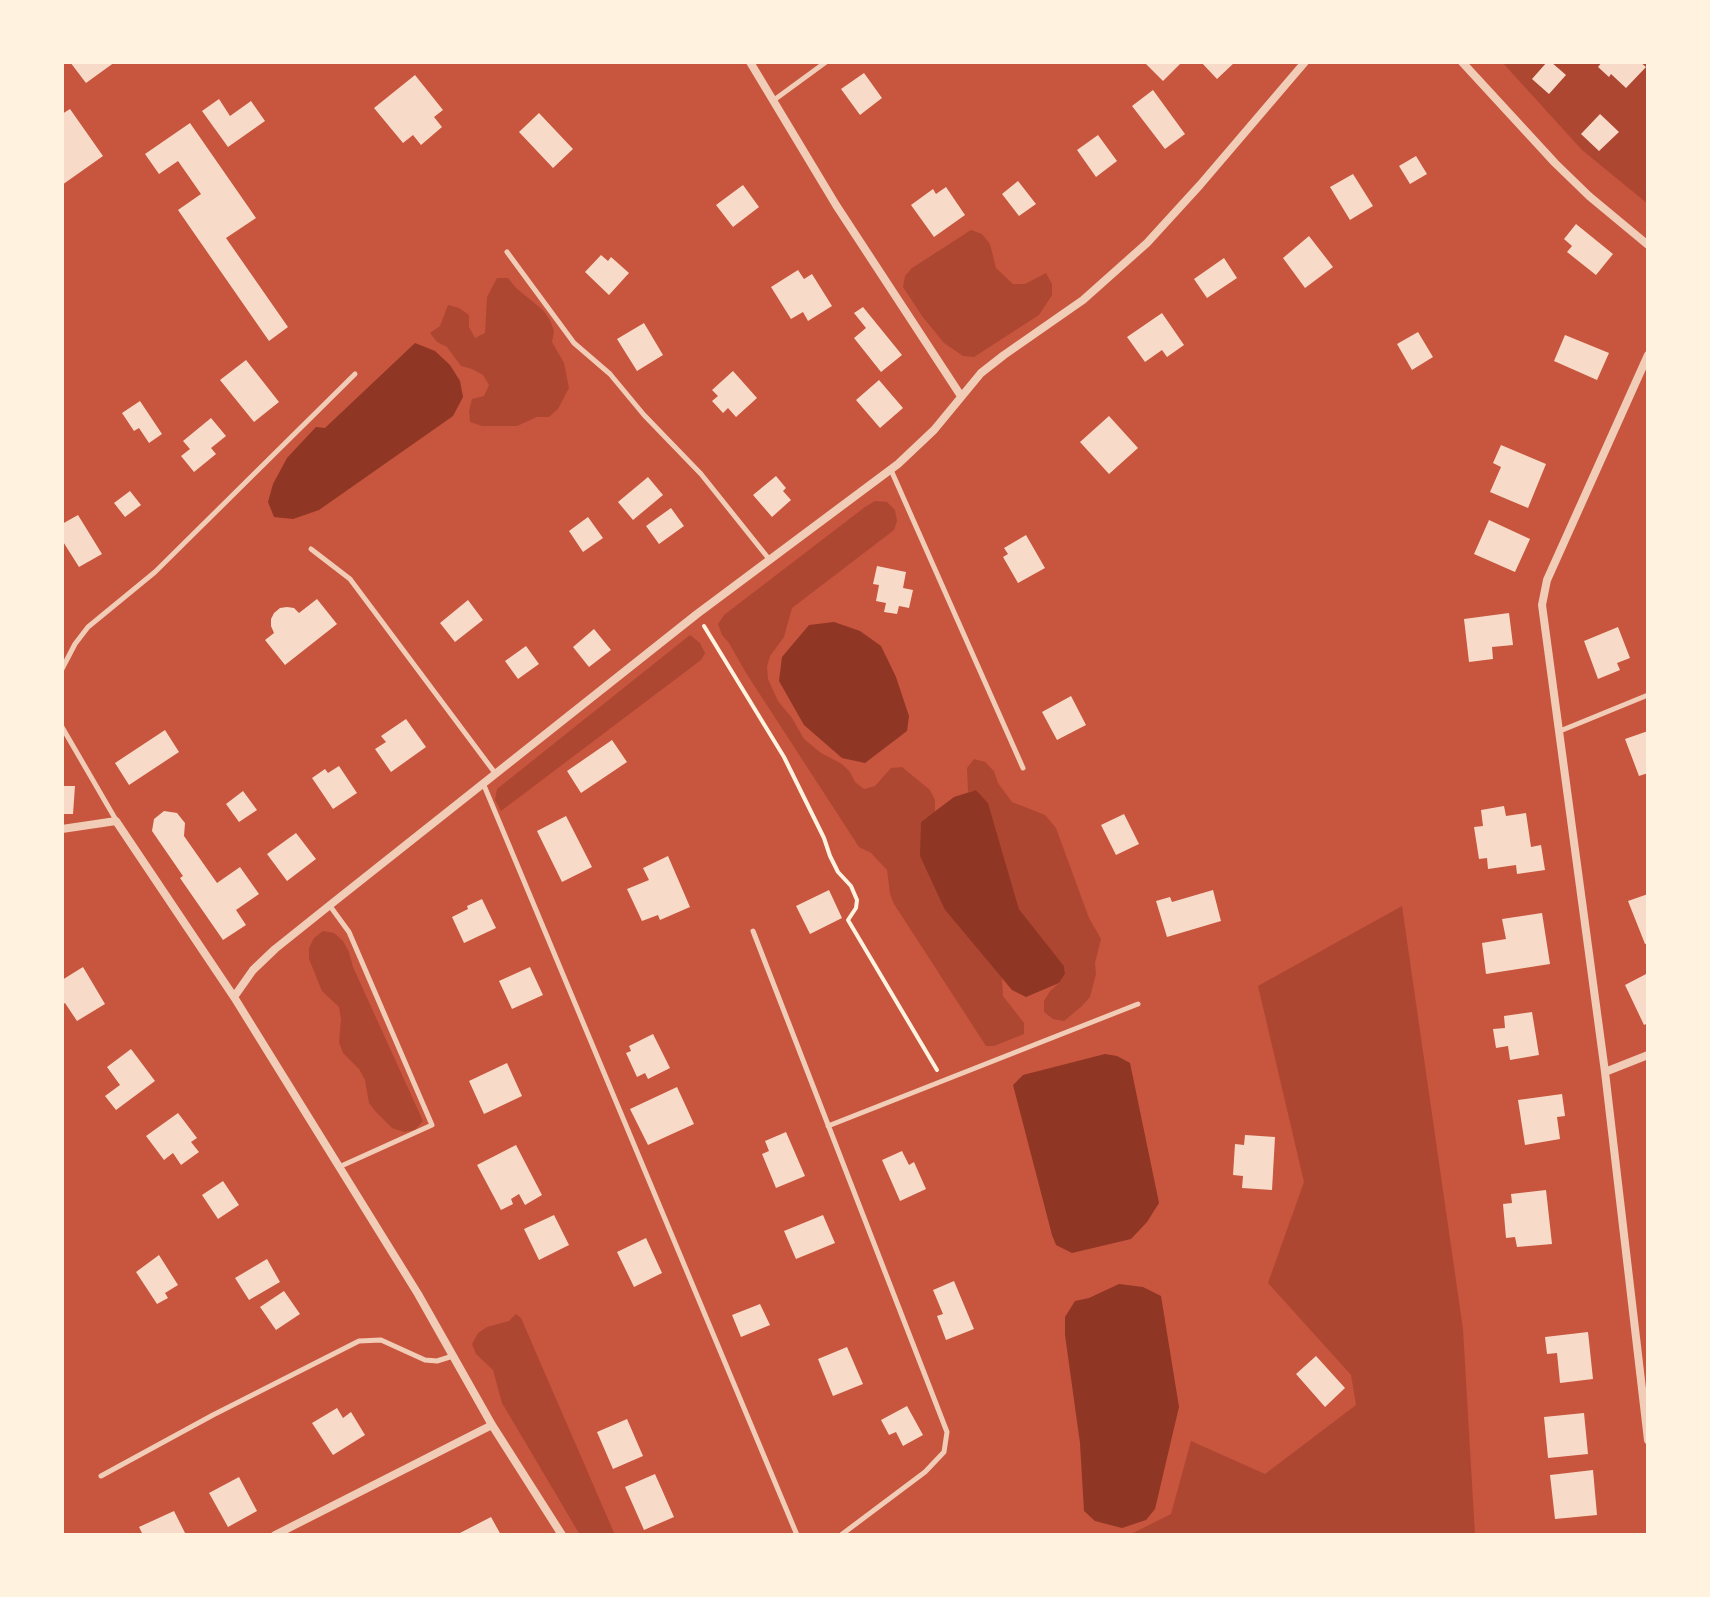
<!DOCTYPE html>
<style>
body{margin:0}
#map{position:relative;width:1710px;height:1597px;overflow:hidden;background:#c8553d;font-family:"Source Serif 4",serif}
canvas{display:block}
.frame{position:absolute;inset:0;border:64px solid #fff3e0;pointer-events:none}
</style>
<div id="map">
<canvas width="1710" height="1597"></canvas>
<div class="frame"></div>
</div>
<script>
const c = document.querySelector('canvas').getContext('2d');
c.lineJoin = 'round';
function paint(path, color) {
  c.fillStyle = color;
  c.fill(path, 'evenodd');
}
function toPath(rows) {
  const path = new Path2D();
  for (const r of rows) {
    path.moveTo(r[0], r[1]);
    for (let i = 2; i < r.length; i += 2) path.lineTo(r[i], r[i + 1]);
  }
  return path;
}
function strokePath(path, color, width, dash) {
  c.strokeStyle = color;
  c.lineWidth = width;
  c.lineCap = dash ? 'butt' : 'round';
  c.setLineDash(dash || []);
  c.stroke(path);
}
const green = toPath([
 [1502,62,1648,62,1648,204,1582,150],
 [971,230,982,234,990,244,996,268,1013,284,1025,284,1046,273,1052,284,1052,295,1039,315,974,357,963,356,944,343,922,316,903,287,905,276,912,268],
 [497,278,508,278,516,288,543,310,550,320,554,331,552,342,564,363,569,388,558,409,549,417,537,417,517,426,482,426,470,422,469,411,472,399,484,396,489,385,483,375,472,369,461,366,447,347,437,342,430,333,440,326,448,305,459,308,469,315,469,327,475,338,485,333,487,297],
 [875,501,887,502,895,510,897,521,894,530,792,608,784,637,770,656,767,667,768,679,778,701,792,718,804,739,821,753,842,764,850,772,855,782,864,789,875,786,891,768,902,767,930,790,935,800,935,812,921,822,945,910,1002,978,1003,996,1024,1023,1024,1034,994,1046,986,1046,894,904,890,894,887,870,871,853,859,847,746,673,729,643,722,635,718,624,724,615,865,507],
 [690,635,700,643,705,653,701,660,501,811,495,800,497,789],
 [974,759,985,762,994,771,998,783,1012,802,1045,815,1056,828,1089,918,1101,939,1095,963,1096,974,1090,997,1082,1006,1064,1021,1053,1019,1044,1012,1044,1001,1050,991,1059,983,1065,974,1064,966,1019,909,988,803,976,790,968,792,967,768],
 [1402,906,1463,1329,1475,1535,1129,1535,1171,1514,1191,1441,1265,1474,1356,1405,1351,1375,1268,1283,1304,1182,1258,986],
 [323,931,334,933,343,941,349,952,353,967,423,1121,415,1130,404,1132,392,1128,376,1112,369,1103,365,1080,359,1069,343,1053,339,1042,341,1019,339,1007,322,991,309,959,309,948,314,938],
 [516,1314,521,1318,615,1535,580,1535,502,1403,493,1370,476,1354,472,1344,478,1333,487,1327,509,1321]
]);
const water = toPath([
 [415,343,435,351,450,365,460,381,463,397,453,416,319,510,293,519,274,517,268,502,273,484,287,458,316,427,325,428],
 [834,622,860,631,881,646,896,677,909,716,907,731,865,763,842,758,804,725,779,681,782,657,809,625],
 [976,790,988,803,1019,909,1064,966,1065,974,1059,983,1026,997,1012,990,945,910,920,856,921,822,954,797],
 [1105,1054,1117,1056,1130,1063,1159,1203,1147,1222,1131,1239,1072,1253,1056,1245,1052,1235,1013,1085,1023,1075],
 [1119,1284,1143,1287,1161,1296,1179,1407,1155,1509,1146,1520,1122,1528,1095,1521,1084,1511,1080,1443,1065,1335,1065,1317,1075,1301,1089,1298]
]);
const building = toPath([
 [70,62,115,62,86,83],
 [1144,62,1178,62,1180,64,1163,81],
 [1201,62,1235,62,1217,79],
 [1547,62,1551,62,1566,75,1549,94,1532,79],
 [1602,62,1640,62,1646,67,1626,88,1611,74,1609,77,1598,67],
 [864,73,882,98,860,115,841,89],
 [415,75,443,110,434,117,442,127,421,145,413,135,403,143,374,108],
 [1153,90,1185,134,1165,149,1132,106],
 [219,99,230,116,251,101,265,121,228,147,202,111],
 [70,109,103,156,62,185,62,114],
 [539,113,573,149,553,168,519,132],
 [1600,114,1619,132,1599,151,1581,134],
 [190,123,256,218,226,238,288,327,269,341,178,210,201,194,178,161,159,174,145,154],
 [1098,135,1117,161,1096,177,1077,150],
 [1416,156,1427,174,1410,184,1399,166],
 [1353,174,1373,206,1350,220,1330,187],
 [1018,181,1036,204,1019,216,1002,194],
 [743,185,759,207,733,227,716,205],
 [946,187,965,215,934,237,911,205,933,189,936,194],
 [1576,224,1613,254,1596,275,1567,252,1572,246,1564,239],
 [1309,236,1333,267,1305,288,1283,258],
 [601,255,608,261,611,257,629,273,609,295,585,272],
 [1224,258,1237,278,1207,298,1194,279],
 [798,270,804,279,812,274,832,306,808,321,803,312,791,319,771,287],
 [863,307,902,355,881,372,854,338,866,328,854,313],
 [1162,313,1184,345,1167,357,1162,350,1145,362,1127,337],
 [644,323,663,355,637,371,617,339],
 [1418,332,1433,357,1412,370,1397,344],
 [1565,335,1609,353,1597,380,1554,361],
 [246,360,279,402,254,422,220,380],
 [733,371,757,398,736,417,728,408,723,413,712,401,718,396,712,390],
 [879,380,903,408,880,428,856,400],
 [140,401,162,434,149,443,139,428,134,431,122,413],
 [1109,416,1138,448,1109,474,1080,442],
 [211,418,226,436,211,448,216,454,194,472,181,456,190,449,183,441],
 [1501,445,1546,464,1528,508,1490,492,1501,467,1493,463],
 [776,476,786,488,783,491,791,500,772,517,753,495],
 [648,477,663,495,633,520,618,502],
 [130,491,141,505,125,517,114,503],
 [671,508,684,526,659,544,646,526],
 [78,515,102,554,79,567,62,540,62,524],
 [588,517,603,538,583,552,569,531],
 [1489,520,1530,539,1515,572,1474,554],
 [1026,535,1045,568,1018,583,1003,557,1008,554,1004,548],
 [877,566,906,572,903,588,913,590,909,608,899,606,897,614,884,612,886,603,876,601,879,585,873,584],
 [317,599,337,624,285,665,265,640,274,633,271,626,271,619,274,613,280,608,287,607,294,608,299,613],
 [468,600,483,620,455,642,440,623],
 [1509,613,1513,645,1492,647,1493,659,1469,662,1464,619],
 [1618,627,1630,658,1617,663,1620,670,1598,679,1584,641],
 [594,629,611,650,589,667,573,647],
 [526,646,539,664,518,679,505,661],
 [1071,696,1086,725,1057,740,1042,712],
 [406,719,426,747,391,772,375,749,386,742,381,736],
 [165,730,179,752,129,785,115,763],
 [1648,731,1648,773,1639,776,1625,739],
 [612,740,627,762,581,793,567,771],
 [339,766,357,793,333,809,312,778,325,769,328,773],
 [62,786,75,786,73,814,62,814],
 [243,791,257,810,239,822,226,804],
 [1504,806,1506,816,1526,813,1531,847,1541,845,1545,870,1517,874,1516,865,1488,869,1487,858,1479,859,1474,827,1483,826,1481,810],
 [164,811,177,813,185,823,184,836,217,883,240,867,259,894,236,910,246,925,223,940,180,878,183,876,152,831,154,819],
 [1124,814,1139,844,1116,855,1101,825],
 [566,816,592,867,562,882,537,831],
 [296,833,316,859,287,881,267,854],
 [668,856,690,907,660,920,658,915,642,921,627,889,649,880,643,868],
 [829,890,842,918,810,934,796,906],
 [1213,890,1221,921,1167,937,1156,901,1170,897,1172,902],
 [1648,894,1648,943,1645,944,1628,901],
 [482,899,496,928,464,943,452,917,468,909,467,906],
 [1542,913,1550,964,1486,974,1482,943,1506,939,1502,919],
 [83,967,105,1004,77,1021,65,1003,62,1005,62,980],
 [530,967,543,995,512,1009,499,981],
 [1648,973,1648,1023,1644,1025,1625,985],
 [1532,1012,1539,1055,1510,1060,1508,1046,1496,1048,1493,1029,1505,1028,1504,1016],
 [653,1034,670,1068,648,1079,645,1073,637,1077,626,1053,631,1051,629,1046],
 [131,1049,155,1081,116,1110,105,1096,120,1085,107,1067],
 [507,1063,522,1096,484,1114,469,1081],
 [677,1087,694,1124,648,1145,630,1109],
 [1562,1094,1565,1116,1557,1117,1560,1139,1525,1145,1518,1100],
 [178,1113,197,1138,191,1142,199,1152,181,1165,173,1153,164,1160,146,1136],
 [786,1132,805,1176,776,1188,762,1154,769,1151,765,1141],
 [1245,1135,1275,1137,1272,1190,1242,1188,1243,1176,1233,1175,1235,1144,1244,1145],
 [516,1145,542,1195,525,1205,519,1194,511,1199,513,1204,501,1210,477,1165],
 [902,1151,909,1165,914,1162,926,1189,900,1201,882,1160],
 [223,1181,239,1205,218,1219,202,1195],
 [1546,1190,1552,1244,1517,1247,1515,1237,1506,1238,1503,1204,1512,1203,1511,1194],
 [554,1215,569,1245,539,1260,524,1229],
 [823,1215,835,1243,796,1259,784,1231],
 [646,1238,662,1273,634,1287,617,1252],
 [159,1255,178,1285,165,1293,168,1298,157,1304,136,1272],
 [267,1259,280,1282,249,1300,235,1278],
 [954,1281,974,1329,946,1340,937,1316,943,1314,933,1290],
 [284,1291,300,1314,276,1330,260,1307],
 [760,1304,770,1325,741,1337,732,1315],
 [1588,1332,1593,1379,1560,1383,1557,1353,1547,1354,1545,1337],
 [847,1347,863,1384,833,1396,818,1359],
 [1316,1356,1345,1388,1325,1407,1296,1374],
 [907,1406,923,1435,903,1446,896,1432,889,1435,881,1420],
 [337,1408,343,1418,351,1412,365,1435,333,1455,312,1423],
 [1584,1413,1588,1454,1548,1458,1544,1417],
 [627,1419,643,1456,613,1469,597,1432],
 [1593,1470,1597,1515,1555,1519,1550,1475],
 [655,1474,674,1517,644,1530,625,1487],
 [239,1477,257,1511,228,1527,209,1493],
 [174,1511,186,1535,143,1535,139,1527],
 [491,1517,501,1535,456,1535]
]);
const path = toPath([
 [704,626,784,757,824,838,830,856,838,872,851,886,857,900,856,908,848,920,937,1070]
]);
const service = toPath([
 [774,100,826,62],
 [507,252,574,343,610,374,644,415,701,474,769,559],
 [891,470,1023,768],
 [311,549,350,579,495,773],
 [62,669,75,644,88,627,155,572,355,374],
 [62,727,116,820],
 [1560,731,1648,695],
 [483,783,797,1535],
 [330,906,349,932,432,1125,339,1167],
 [753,931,947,1432,944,1452,925,1472,841,1535],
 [828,1126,1138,1004],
 [101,1476,213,1415,359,1341,381,1340,425,1360,437,1361,453,1356]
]);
const minor = toPath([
 [750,62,836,205,961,396],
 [1462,62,1555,163,1589,196,1648,245],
 [1648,355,1547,580,1542,605,1605,1072,1648,1440],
 [62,829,116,821,234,997,418,1294,492,1425,562,1535],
 [234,997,253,970,275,949,330,905,697,614,898,464,934,430,981,373,1004,355,1083,300,1147,243,1200,185,1305,62],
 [1605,1072,1648,1055],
 [275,1535,492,1425]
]);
paint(green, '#ae4732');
paint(water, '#8f3625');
paint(building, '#f7dbc8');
strokePath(path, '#fff3e0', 4);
strokePath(service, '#f1ccb7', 5);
strokePath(minor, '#f1ccb7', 8);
</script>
